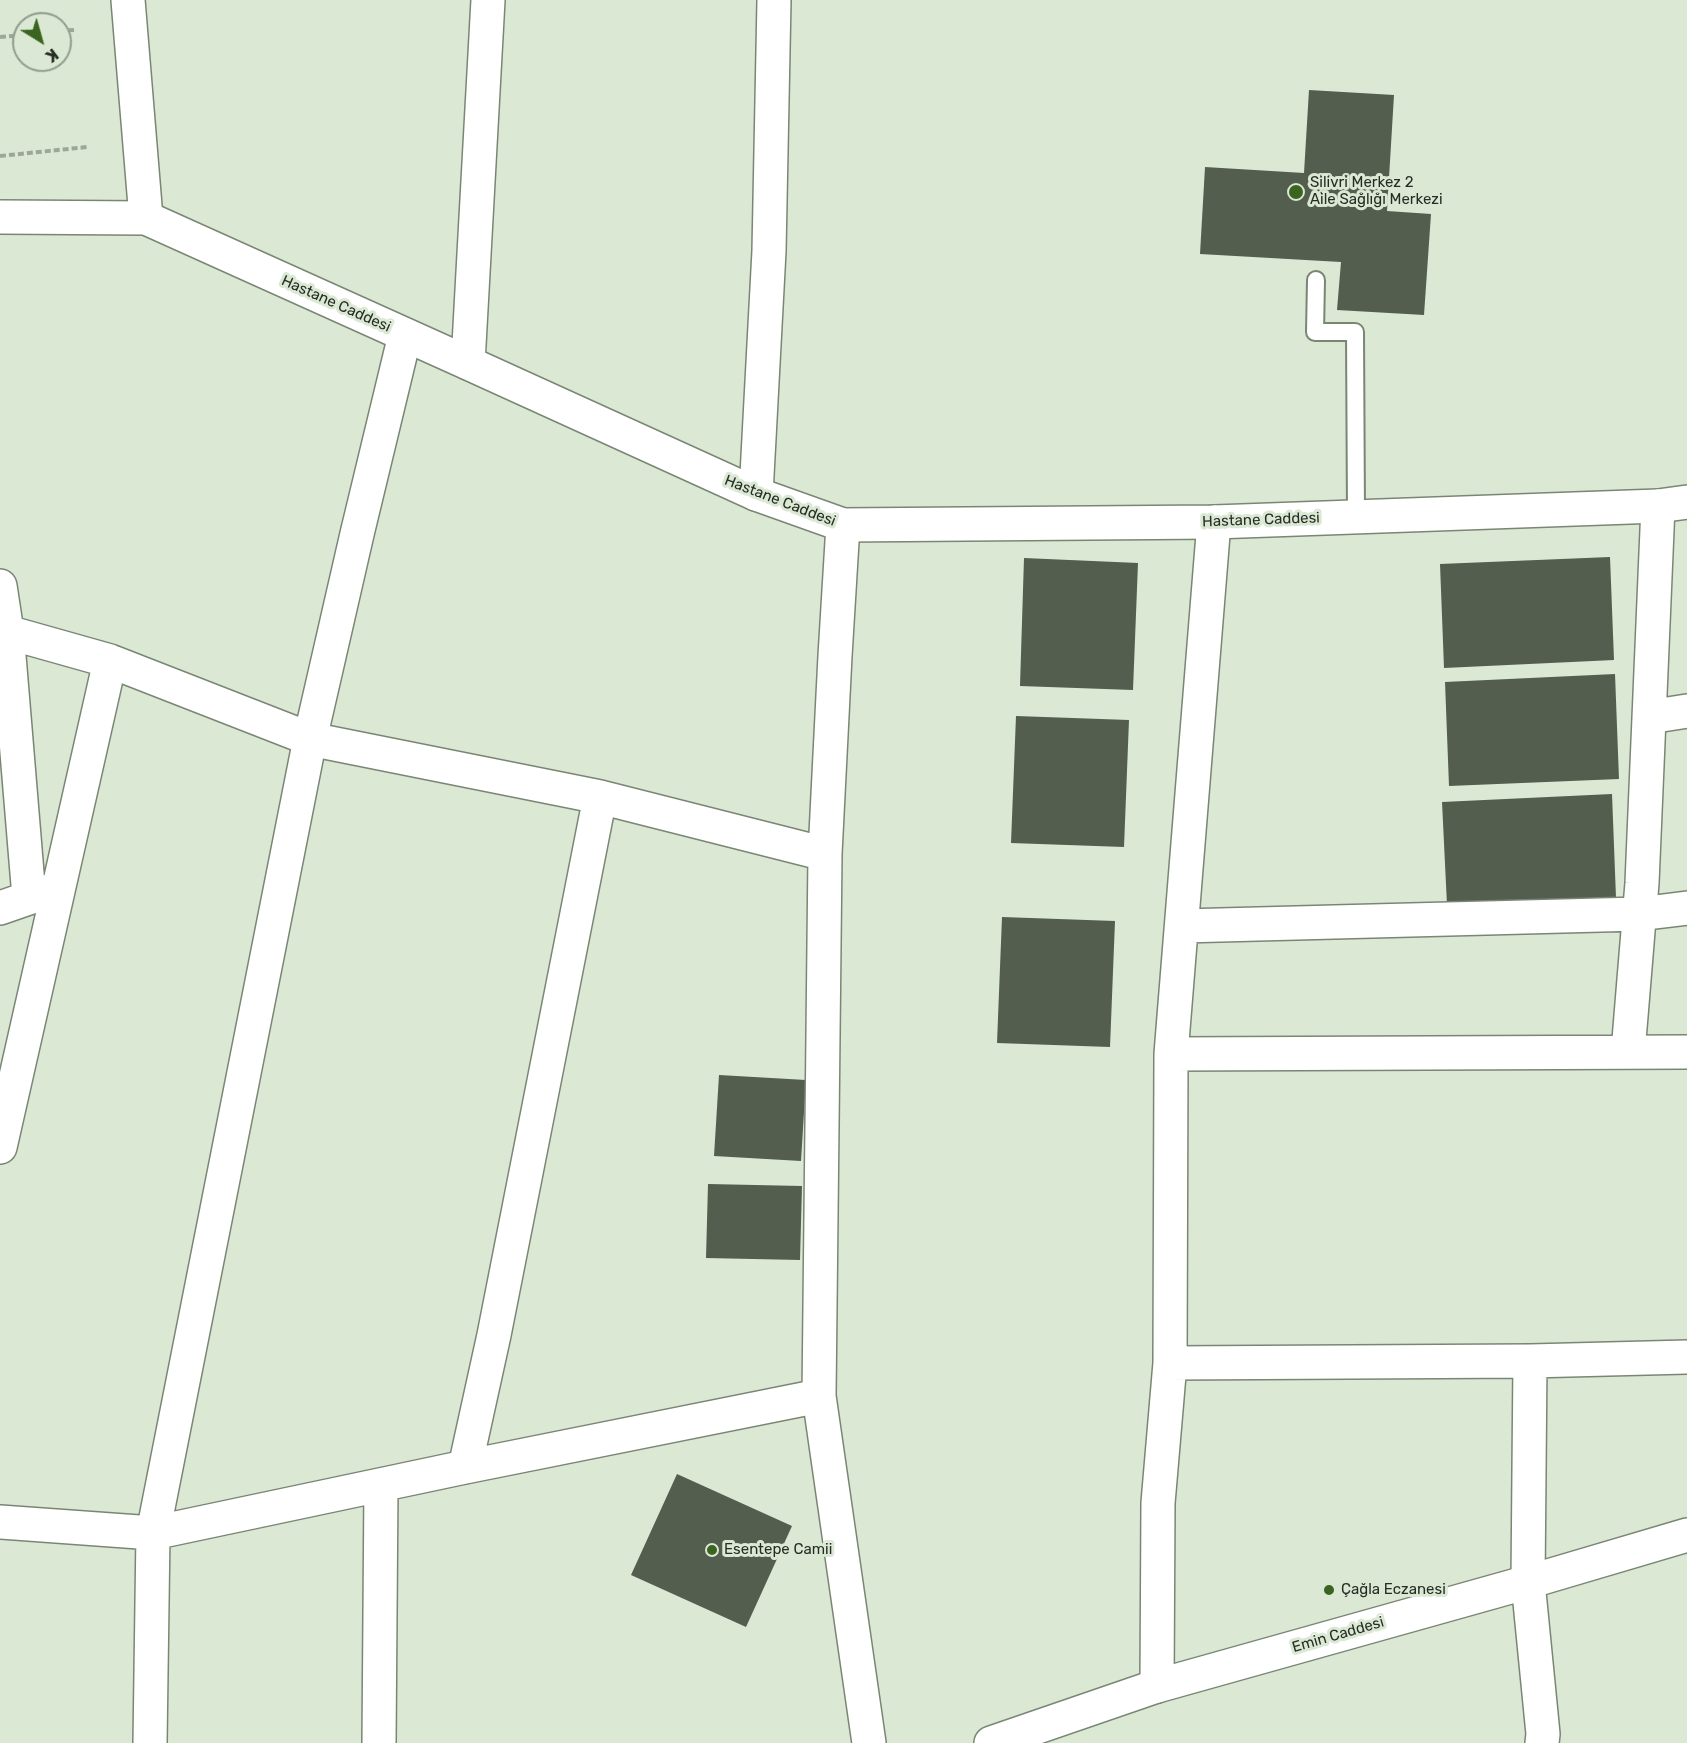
<!DOCTYPE html>
<meta charset="utf-8">
<style>
body{margin:0}
#map{position:relative;width:1687px;height:1743px;overflow:hidden;background:#dae8d4;font-family:Rubik,sans-serif}
canvas{display:block}
.north{position:absolute;left:12px;top:12px;width:60px;height:60px;box-sizing:border-box;background:#dae8d4;border:2px solid #929d8e;border-radius:50%;rotate:143deg;font-size:16px;font-weight:700;line-height:24px;text-align:center;color:#272c25}
.north::after{content:'';display:block;margin:auto;width:21px;height:27px;background:#3b6420;clip-path:polygon(50% 0,100% 100%,50% 72%,0 100%)}
</style>
<div id="map">
<canvas width="1687" height="1743"></canvas>
<div class="north">K</div>
</div>
<script>
const c = document.querySelector('canvas').getContext('2d');
c.lineJoin = 'round';
function paint(path, color) {
  c.fillStyle = color;
  c.fill(path, 'evenodd');
}
function toPath(rows) {
  const path = new Path2D();
  for (const r of rows) {
    path.moveTo(r[0], r[1]);
    for (let i = 2; i < r.length; i += 2) path.lineTo(r[i], r[i + 1]);
  }
  return path;
}
function strokePath(path, color, width, dash) {
  c.strokeStyle = color;
  c.lineWidth = width;
  c.lineCap = dash ? 'butt' : 'round';
  c.setLineDash(dash || []);
  c.stroke(path);
}
function label(font, color, halo, rows, align = 'center') {
  c.font = font + ' Rubik,sans-serif';
  c.lineWidth = 6;
  c.setLineDash([]);
  c.textBaseline = 'middle';
  c.strokeStyle = halo;
  c.fillStyle = color;
  for (const [text, x, y, turn = 0] of rows) {
    c.save();
    c.translate(x, y);
    c.rotate((+turn || 0) * Math.PI / 180);
    c.textAlign = isNaN(turn) ? turn : align;
    if (halo) c.strokeText(text, 0, 0);
    c.fillText(text, 0, 0);
    c.restore();
  }
}
const building = toPath([
 [1309,90,1394,95,1387,211,1431,214,1424,315,1337,310,1341,262,1200,254,1205,167,1304,173],
 [1610,557,1614,660,1444,668,1440,564],
 [1024,558,1138,563,1133,690,1020,686],
 [1615,674,1619,779,1449,786,1445,682],
 [1016,716,1129,720,1124,847,1011,843],
 [1612,794,1616,898,1447,905,1442,802],
 [1002,917,1115,921,1110,1047,997,1043],
 [719,1075,806,1080,801,1161,714,1156],
 [708,1184,802,1186,800,1260,706,1258],
 [677,1474,792,1526,746,1627,631,1575]
]);
const path = toPath([
 [60,31,74,30],
 [0,37,24,35],
 [0,156,87,147]
]);
const lane = toPath([
 [1316,280,1315,332,1355,332,1356,516]
]);
const street = toPath([
 [128,0,146,218],
 [468,363,488,0],
 [756,494,769,251,774,0],
 [843,525,835,656,825,854,819,1396,869,1743],
 [0,586,7,632,29,897],
 [7,632,110,661,310,739,600,797,825,854],
 [1649,717,1687,711],
 [0,908,49,891],
 [1182,926,1639,914,1687,908],
 [1628,1052,1642,883,1658,506],
 [1171,1054,1687,1052],
 [0,1147,110,661],
 [1530,1361,1528,1582,1543,1734,1542,1743],
 [1170,1363,1530,1361,1687,1357],
 [465,1467,494,1335,600,797],
 [0,1522,153,1533,465,1467,819,1396],
 [1157,1686,1158,1503,1170,1363,1171,1054,1214,522],
 [150,1743,153,1533,310,739,357,534,405,335],
 [379,1743,381,1485]
]);
const secondary = toPath([
 [0,217,146,218,468,363,756,494,843,525,1214,522,1658,506,1687,502],
 [991,1743,1157,1686,1528,1582,1687,1535]
]);
const markers = [
 [1296,192,8,"#3b6420"],
 [712,1550,6,"#3b6420"],
 [1329,1590,6,"#3b6420"]
];
const poiNames = [
 ["Silivri Merkez 2",1310,183],
 ["Aile Sağlığı Merkezi",1310,200],
 ["Esentepe Camii",724,1550],
 ["Çağla Eczanesi",1341,1590]
];
const streetNames = [
 ["Hastane Caddesi",336,304,24],
 ["Hastane Caddesi",780,501,21],
 ["Hastane Caddesi",1261,520,-2],
 ["Emin Caddesi",1338,1635,-16]
];
paint(building, '#535e4e');
strokePath(lane, '#7a8674', 20);
strokePath(street, '#7a8674', 36);
strokePath(secondary, '#7a8674', 36);
strokePath(path, '#9ca798', 4, [6, 3]);
strokePath(lane, '#fff', 16);
strokePath(street, '#fff', 33);
strokePath(secondary, '#fff', 33);
for (const [x, y, r, color] of markers) {
  const dot = new Path2D();
  dot.arc(x, y, r, 0, 2 * Math.PI);
  c.fillStyle = color;
  c.fill(dot);
  strokePath(dot, '#dae8d4', 2);
}
label('15px', '#272c25', '#dae8d4', poiNames, 'left');
label('15px', '#272c25', '#dae8d4', streetNames);
</script>
